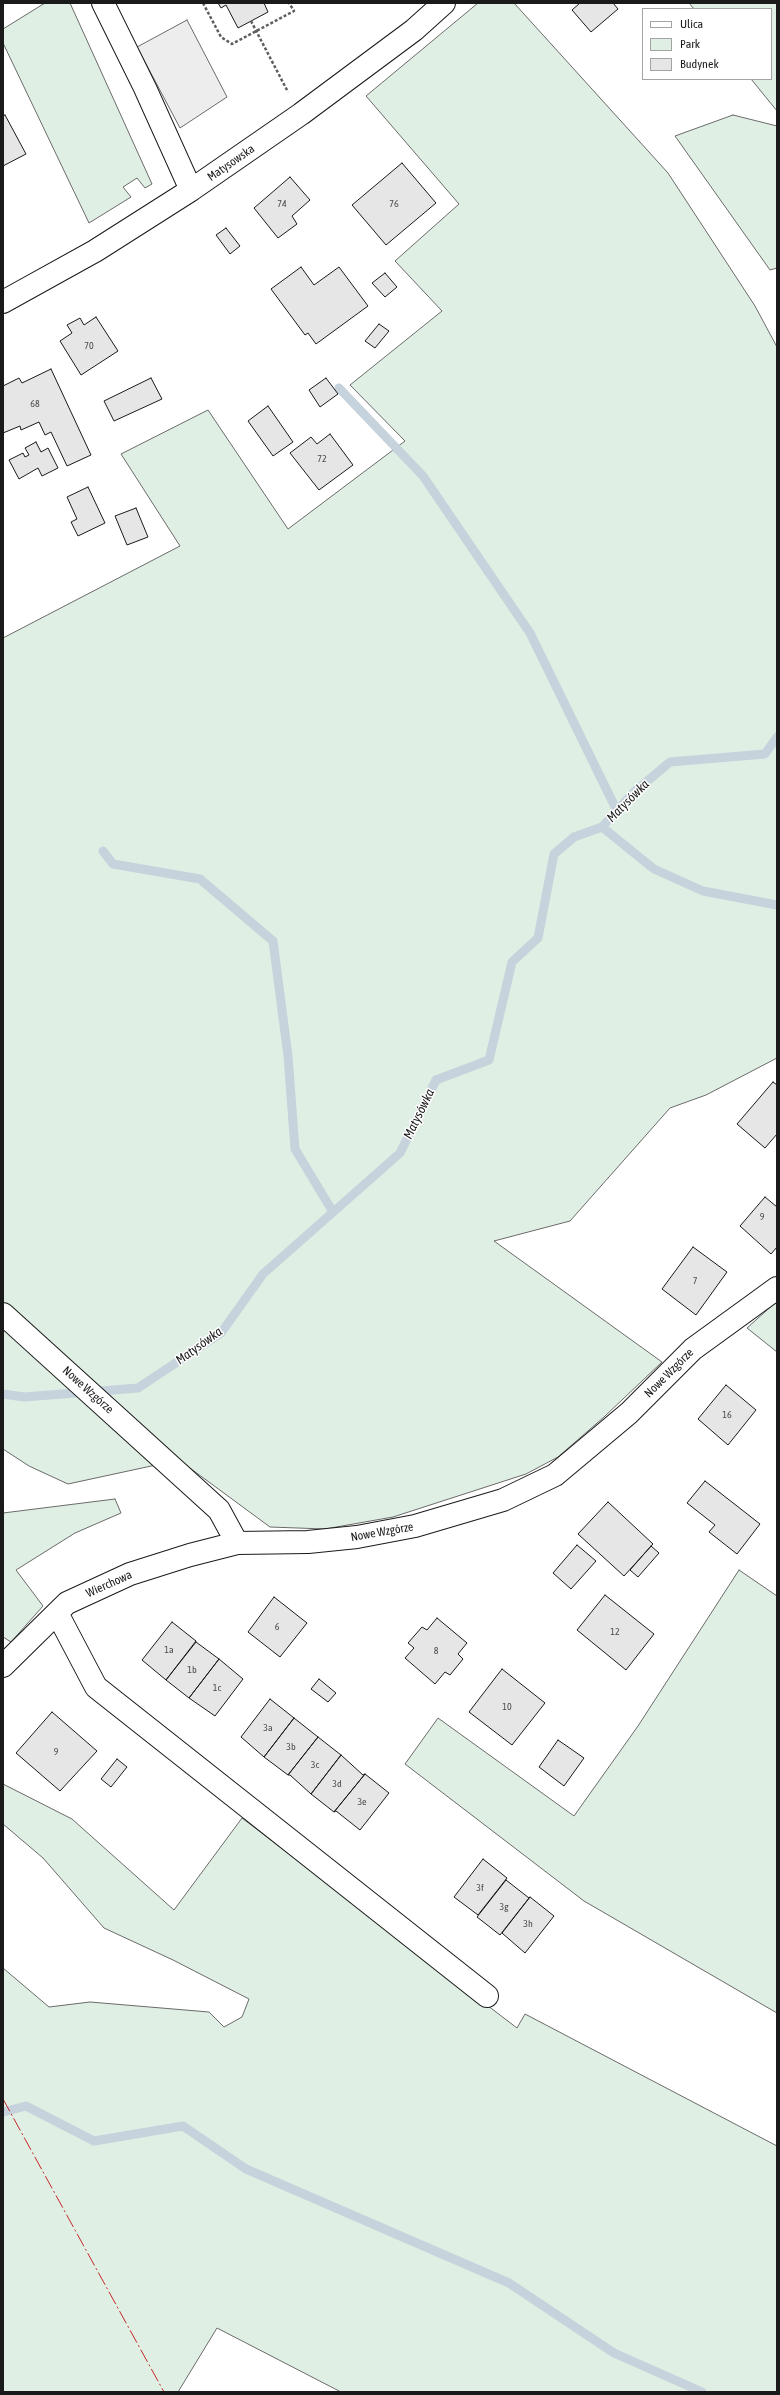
<!DOCTYPE html>
<meta charset="utf-8">
<style>
body{margin:0}
#map{position:relative;width:780px;height:2395px;overflow:hidden;background:#fff;font-family:"Asap Condensed",sans-serif}
canvas{display:block}
.frame{position:absolute;inset:0;border:4px solid #1a1a1a;pointer-events:none}
.legend{position:absolute;left:642px;top:8px;width:130px;height:72px;box-sizing:border-box;background:#fff;border:1px solid #a3a3a3;margin:0;padding:5px 7px;list-style:none;font-size:12px;color:#1a1a1a}
.legend li{display:flex;align-items:center;gap:8px;height:20px}
.legend b{width:20px;border:1px solid #a3a3a3}
</style>
<div id="map">
<canvas width="780" height="2395"></canvas>
<div class="frame"></div>
<ul class="legend">
<li><b style="height:5px;background:#fff"></b>Ulica</li>
<li><b style="height:11px;background:#e0efe3"></b>Park</li>
<li><b style="height:11px;background:#e6e6e6"></b>Budynek</li>
</ul>
</div>
<script>
const c = document.querySelector('canvas').getContext('2d');
c.lineJoin = 'round';
function paint(path, color) {
  c.fillStyle = color;
  c.fill(path, 'evenodd');
}
function toPath(rows) {
  const path = new Path2D();
  for (const r of rows) {
    path.moveTo(r[0], r[1]);
    for (let i = 2; i < r.length; i += 2) path.lineTo(r[i], r[i + 1]);
  }
  return path;
}
function strokePath(path, color, width, dash) {
  c.strokeStyle = color;
  c.lineWidth = width;
  c.lineCap = dash ? 'butt' : 'round';
  c.setLineDash(dash || []);
  c.stroke(path);
}
function label(font, color, halo, rows, align = 'center') {
  c.font = font + ' "Asap Condensed",sans-serif';
  c.lineWidth = 3;
  c.setLineDash([]);
  c.textBaseline = 'middle';
  c.strokeStyle = halo;
  c.fillStyle = color;
  for (const [text, x, y, turn = 0] of rows) {
    c.save();
    c.translate(x, y);
    c.rotate((+turn || 0) * Math.PI / 180);
    c.textAlign = isNaN(turn) ? turn : align;
    if (halo) c.strokeText(text, 0, 0);
    c.fillText(text, 0, 0);
    c.restore();
  }
}
const green = toPath([
 [45,3,70,3,152,184,145,188,137,178,123,187,131,197,89,223,3,43,3,29,45,3],
 [478,3,514,3,668,173,755,306,777,347,777,1058,706,1095,670,1108,570,1221,494,1241,662,1362,604,1417,558,1457,526,1474,393,1517,325,1529,270,1527,179,1460,68,1484,29,1466,3,1449,3,638,180,546,121,454,208,410,288,529,405,441,350,385,442,311,395,261,459,204,366,96,478,3],
 [689,3,777,3,777,111,751,79,771,79,771,9,694,9,689,3],
 [733,115,777,126,777,268,770,270,675,136,733,115],
 [776,1302,777,1302,777,1352,747,1328,776,1302],
 [115,1499,121,1513,75,1533,16,1570,43,1606,11,1642,3,1637,3,1513,115,1499],
 [739,1570,777,1596,777,2013,584,1901,405,1764,438,1718,574,1816,638,1726,739,1570],
 [3,1784,72,1819,174,1910,242,1818,517,2028,525,2014,777,2146,777,2392,341,2392,217,2328,178,2392,3,2392,3,1968,49,2007,90,2002,209,2012,224,2027,242,2017,249,1999,173,1960,104,1928,43,1858,3,1824,3,1784]
]);
const parking = toPath([
 [187,20,227,97,180,128,137,47,187,20]
]);
const stream = toPath([
 [339,388,423,476,530,633,617,811],
 [602,827,654,869,703,891,777,905],
 [103,851,113,864,200,879,273,941,288,1056,295,1149,333,1212],
 [3,1394,24,1397,138,1388,221,1333,263,1274,400,1153,436,1080,489,1060,512,962,538,938,554,854,574,837,602,827,633,793,670,762,765,754,777,737],
 [3,2112,26,2106,94,2141,183,2126,246,2169,509,2283,614,2353,702,2392]
]);
const building = toPath([
 [218,3,264,3,268,12,238,28,226,5,221,8,218,3],
 [580,3,613,3,618,9,591,32,572,10,580,3],
 [5,115,26,154,3,166,3,116,5,115],
 [402,163,436,203,386,245,352,205,402,163],
 [290,177,310,200,292,216,297,224,278,238,254,208,290,177],
 [226,228,240,246,230,254,216,235,226,228],
 [301,267,314,285,339,267,368,306,316,344,308,333,305,335,271,289,301,267],
 [385,273,397,287,385,297,372,283,385,273],
 [96,317,118,351,81,375,60,341,72,333,67,325,80,318,84,325,96,317],
 [379,324,389,331,375,348,365,341,379,324],
 [51,369,91,455,67,466,51,432,45,435,39,422,21,430,20,426,3,433,3,386,19,378,22,383,51,369],
 [151,378,162,399,114,421,104,401,151,378],
 [326,378,338,394,320,407,309,390,326,378],
 [268,406,293,442,273,456,248,421,268,406],
 [330,434,353,465,319,490,290,453,311,437,317,444,330,434],
 [36,442,41,452,48,448,58,468,42,476,38,468,19,479,9,460,23,453,25,457,29,455,25,448,36,442],
 [88,487,105,523,78,536,71,522,77,519,67,497,88,487],
 [136,508,148,537,127,545,115,516,136,508],
 [773,1082,777,1085,777,1134,765,1148,737,1124,773,1082],
 [765,1197,777,1207,777,1247,771,1254,740,1226,765,1197],
 [693,1247,727,1272,696,1315,662,1289,693,1247],
 [726,1385,756,1410,728,1445,698,1419,726,1385],
 [705,1481,760,1524,737,1554,709,1532,715,1525,687,1503,705,1481],
 [608,1502,653,1544,624,1576,578,1534,608,1502],
 [577,1545,596,1561,571,1589,553,1573,577,1545],
 [651,1546,659,1553,638,1577,630,1570,651,1546],
 [605,1595,654,1634,626,1670,577,1630,605,1595],
 [274,1597,307,1623,280,1657,248,1632,274,1597],
 [437,1618,467,1643,458,1654,463,1659,450,1675,445,1672,435,1684,405,1658,414,1648,408,1643,422,1627,427,1630,437,1618],
 [172,1622,196,1641,166,1680,142,1660,172,1622],
 [196,1642,219,1659,189,1698,166,1680,196,1642],
 [219,1659,243,1679,215,1716,189,1698,219,1659],
 [502,1669,545,1703,512,1745,469,1712,502,1669],
 [319,1679,336,1693,328,1702,311,1689,319,1679],
 [270,1699,294,1718,264,1757,241,1737,270,1699],
 [52,1712,97,1751,60,1791,16,1753,52,1712],
 [294,1718,318,1737,288,1775,264,1757,294,1718],
 [318,1737,341,1755,311,1794,290,1775,288,1775,318,1737],
 [558,1740,584,1758,564,1786,539,1767,558,1740],
 [341,1755,363,1775,365,1774,334,1812,311,1794,341,1755],
 [117,1759,127,1767,111,1787,101,1779,117,1759],
 [365,1774,389,1793,360,1830,336,1811,334,1812,365,1774],
 [483,1859,507,1878,478,1915,454,1897,483,1859],
 [506,1880,529,1898,500,1935,477,1917,506,1880],
 [530,1897,554,1916,525,1953,502,1933,530,1897]
]);
const path = toPath([
 [203,3,221,37,232,44,294,11,289,3],
 [251,21,288,92]
]);
const minor = toPath([
 [103,3,145,88,191,190],
 [3,302,95,251,191,190,301,114,414,30,444,3],
 [3,1314,219,1510,237,1543],
 [57,1613,96,1687,487,1996],
 [3,1666,67,1603,130,1574,190,1555,237,1543,308,1542,357,1537,415,1526,503,1500,555,1475,629,1413,693,1349,777,1288]
]);
const power = toPath([
 [3,2099,164,2392]
]);
const numberNames = [
 ["74",282,204],
 ["76",394,204],
 ["70",89,346],
 ["68",35,404],
 ["72",322,459],
 ["9",762,1217],
 ["7",695,1281],
 ["16",727,1415],
 ["6",277,1627],
 ["12",615,1632],
 ["1a",169,1650],
 ["8",436,1651],
 ["1b",192,1670],
 ["1c",217,1688],
 ["10",507,1707],
 ["3a",268,1728],
 ["3b",291,1747],
 ["9",56,1752],
 ["3c",315,1765],
 ["3d",337,1784],
 ["3e",362,1802],
 ["3f",480,1888],
 ["3g",504,1907],
 ["3h",528,1924]
];
const streetNames = [
 ["Matysowska",231,163,-35],
 ["Nowe Wzgórze",669,1373,-45],
 ["Nowe Wzgórze",88,1390,42],
 ["Nowe Wzgórze",382,1532,-10],
 ["Wierchowa",109,1584,-24]
];
const waterNames = [
 ["Matysówka",628,801,-45],
 ["Matysówka",419,1114,-64],
 ["Matysówka",199,1346,-36]
];
paint(green, '#e0efe3');
strokePath(green, '#6a6a6a', 1);
paint(parking, '#ededed');
strokePath(parking, '#6a6a6a', 1);
strokePath(stream, '#c6d2dc', 9);
paint(building, '#e6e6e6');
strokePath(building, '#1a1a1a', 1);
strokePath(minor, '#1a1a1a', 24);
strokePath(path, '#5f5f5f', 2.5, [3, 2]);
strokePath(minor, '#fff', 22);
strokePath(power, '#c62828', 1, [14, 3, 2, 3]);
label('10px', '#4d4d4d', null, numberNames);
label('12px', '#1a1a1a', '#fff', streetNames);
label('italic 13px', '#1a1a1a', '#fff', waterNames);
</script>
